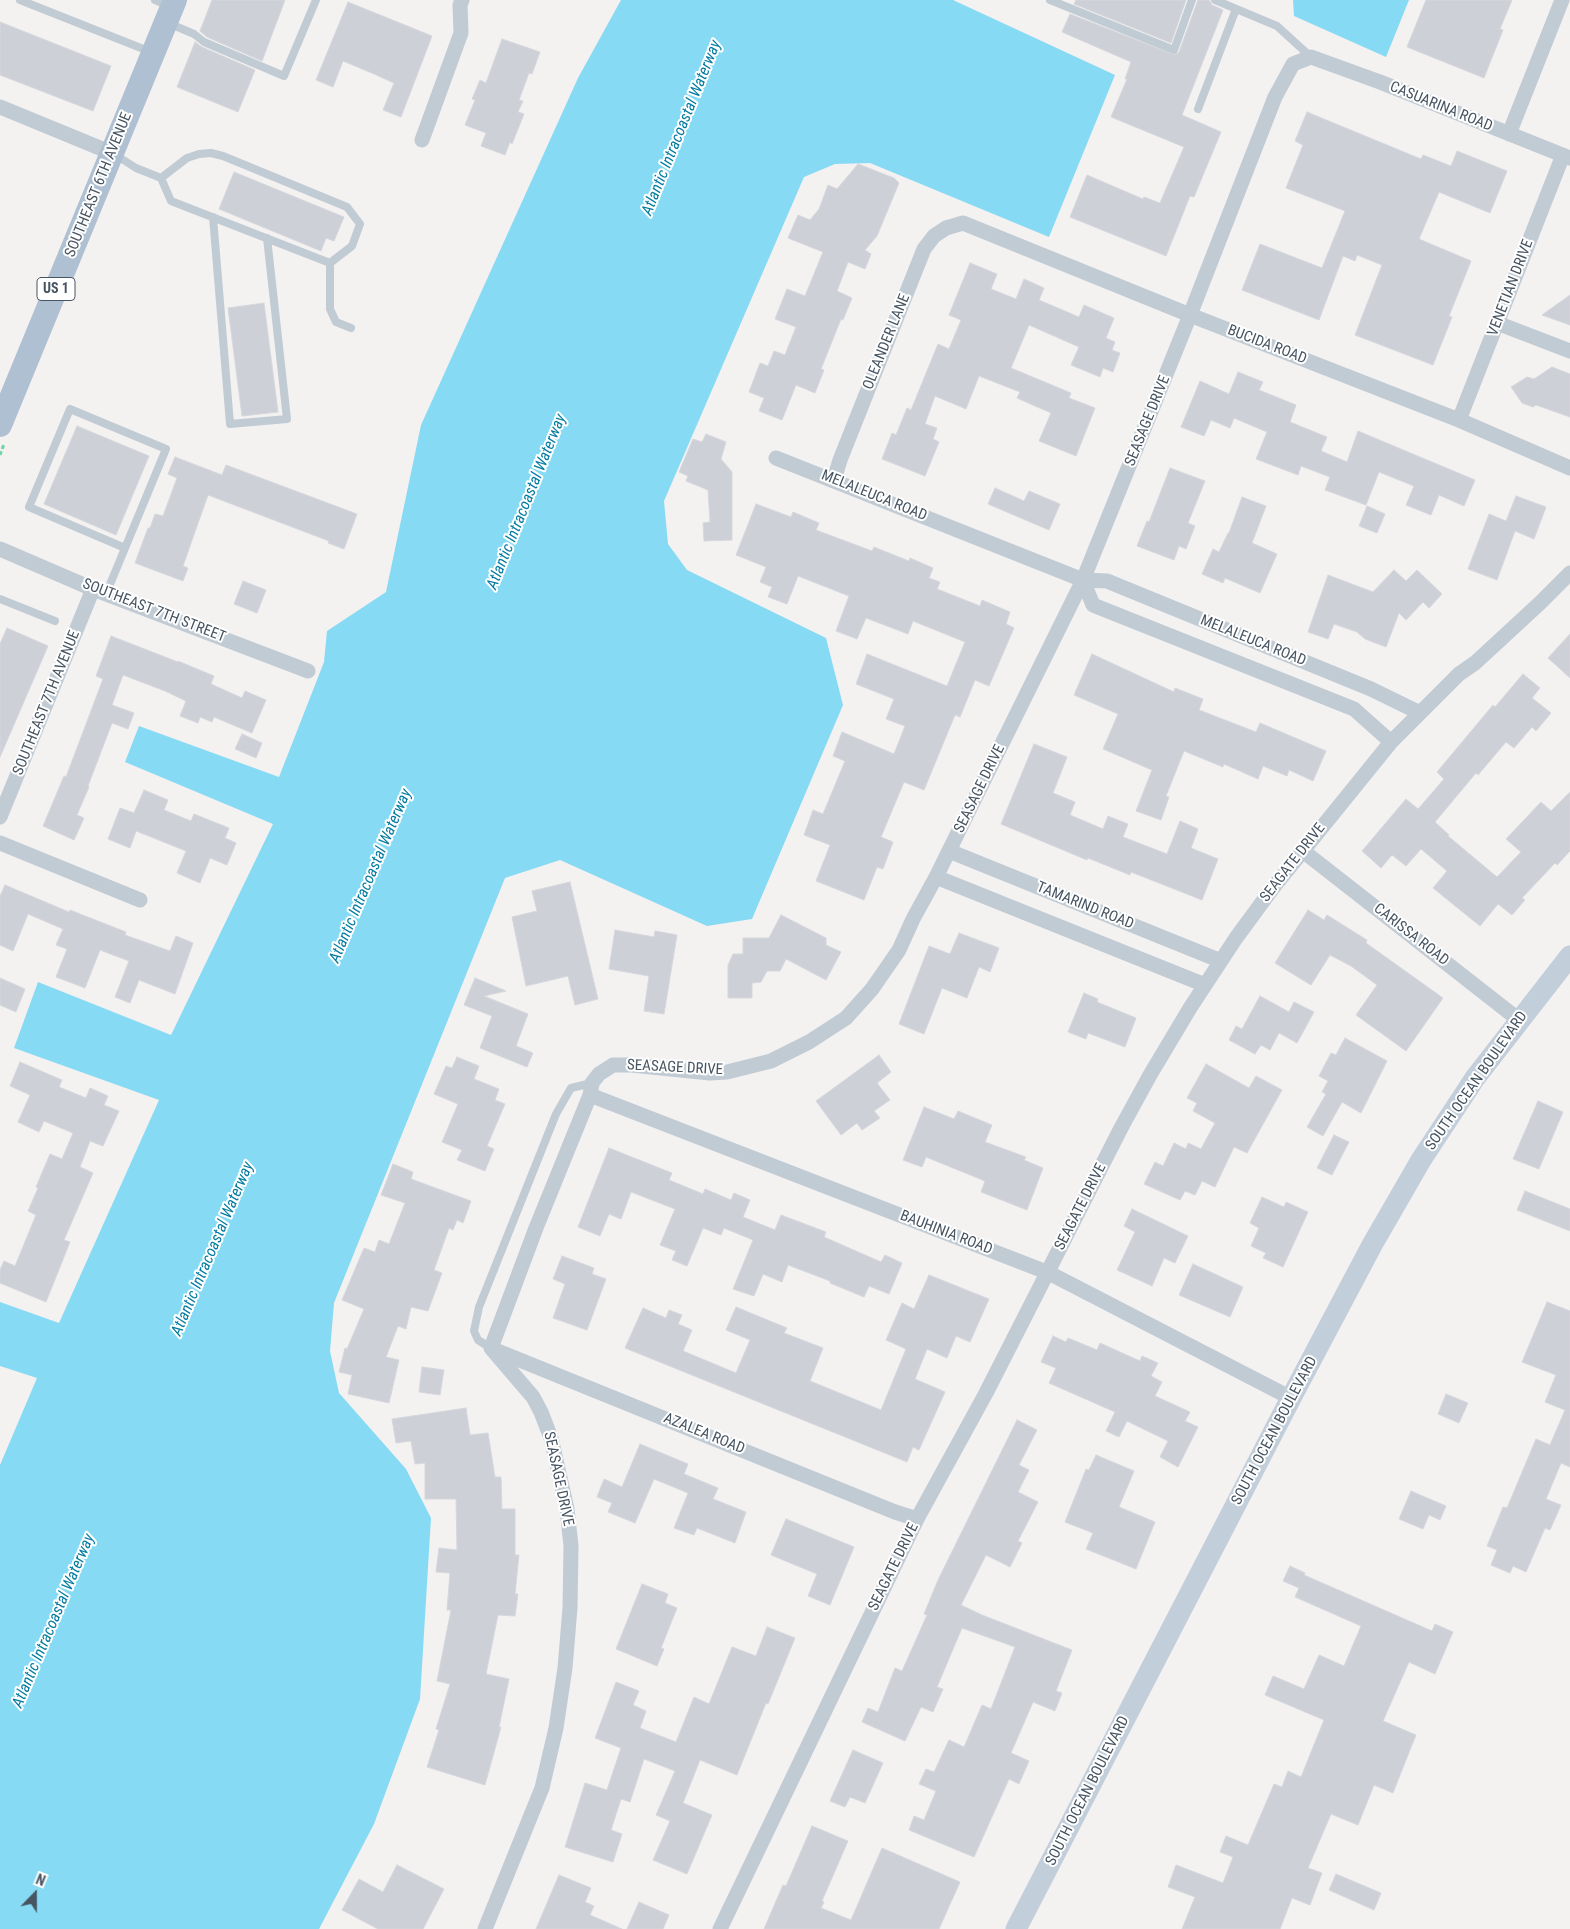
<!DOCTYPE html>
<style>
body{margin:0}
#map{position:relative;width:1570px;height:1929px;overflow:hidden;background:#f4f1f1;font-family:"Roboto Condensed",sans-serif}
canvas{display:block}
.north{position:absolute;left:10px;top:1869px;width:50px;height:50px;-webkit-text-stroke:4px #fff;paint-order:stroke;rotate:22deg;font-size:14px;font-weight:700;line-height:20px;text-align:center;color:#475461}
.north::after{content:'';display:block;margin:auto;width:18px;height:22px;background:#475461;clip-path:polygon(50% 0,100% 100%,50% 72%,0 100%)}
</style>
<div id="map">
<canvas width="1570" height="1929"></canvas>
<div class="north">N</div>
</div>
<script>
const c = document.querySelector('canvas').getContext('2d');
c.lineJoin = 'round';
function paint(path, color) {
  c.fillStyle = color;
  c.fill(path, 'evenodd');
}
function toPath(rows) {
  const path = new Path2D();
  for (const r of rows) {
    path.moveTo(r[0], r[1]);
    for (let i = 2; i < r.length; i += 2) path.lineTo(r[i], r[i + 1]);
  }
  return path;
}
function strokePath(path, color, width, dash) {
  c.strokeStyle = color;
  c.lineWidth = width;
  c.lineCap = dash ? 'butt' : 'round';
  c.setLineDash(dash || []);
  c.stroke(path);
}
function label(font, color, halo, rows, align = 'center') {
  c.font = font + ' "Roboto Condensed",sans-serif';
  c.lineWidth = 4;
  c.setLineDash([]);
  c.textBaseline = 'middle';
  c.strokeStyle = halo;
  c.fillStyle = color;
  for (const [text, x, y, turn = 0] of rows) {
    c.save();
    c.translate(x, y);
    c.rotate((+turn || 0) * Math.PI / 180);
    c.textAlign = isNaN(turn) ? turn : align;
    if (halo) c.strokeText(text, 0, 0);
    c.fillText(text, 0, 0);
    c.restore();
  }
}
const water = toPath([
 [621,0,953,0,1115,75,1049,237,870,163,835,164,804,177,664,501,668,544,687,570,826,638,843,705,752,919,707,926,560,860,505,878,334,1303,330,1351,339,1393,406,1469,431,1518,420,1699,374,1824,319,1929,0,1929,0,1465,37,1378,0,1366,0,1302,59,1323,159,1100,14,1048,38,982,171,1035,273,824,125,762,139,726,279,777,324,662,327,631,386,592,421,425,578,78],
 [1293,0,1409,0,1386,57,1294,16]
]);
const building = toPath([
 [212,0,285,0,262,61,207,37,200,31,212,0],
 [1076,0,1186,0,1171,43,1074,4,1076,0],
 [1198,0,1209,0,1212,5,1223,10,1182,115,1221,132,1194,197,1190,196,1166,256,1070,217,1087,175,1143,199,1144,197,1160,203,1184,147,1111,117,1127,79,1125,79,1131,62,1062,32,1070,14,1175,55,1179,52,1198,0],
 [1426,0,1512,0,1500,29,1503,30,1484,78,1407,47,1426,0],
 [348,2,432,36,401,117,383,110,394,83,374,74,343,61,333,87,316,80,348,2],
 [0,22,111,66,93,111,0,75,0,22],
 [502,39,540,52,532,74,529,73,519,100,523,101,518,112,524,114,512,144,510,142,505,155,481,146,486,133,465,125,475,100,472,99,480,80,486,83,502,39],
 [195,42,202,47,255,70,238,112,177,87,195,42],
 [1307,112,1421,159,1423,155,1451,166,1457,151,1507,171,1490,213,1439,192,1419,239,1471,261,1449,316,1452,317,1433,365,1355,335,1382,265,1357,255,1355,261,1343,256,1319,320,1242,290,1260,244,1322,268,1345,211,1286,188,1303,145,1295,141,1307,112],
 [858,164,894,178,899,183,877,236,865,250,871,254,865,269,848,262,837,291,852,298,843,320,841,319,821,369,824,370,815,393,796,385,782,420,759,411,764,398,749,392,760,363,768,366,774,351,785,355,796,327,775,319,787,289,805,296,823,252,788,238,798,215,810,220,819,209,828,185,837,189,858,164],
 [234,172,344,217,334,241,326,238,321,251,219,209,234,172],
 [970,263,997,274,991,289,1016,299,1024,279,1044,288,1039,300,1079,317,1084,305,1114,318,1106,338,1115,342,1112,350,1120,353,1113,372,1103,368,1100,377,1071,365,1079,347,1029,325,1011,368,1071,393,1069,398,1095,408,1076,456,1039,441,1051,413,1017,398,1020,392,979,376,966,409,935,396,925,424,937,428,933,439,939,442,925,476,882,459,892,433,896,435,907,408,911,410,938,344,949,349,961,320,949,315,970,263],
 [1570,295,1570,325,1542,315,1570,295],
 [264,303,278,412,242,416,228,308,264,303],
 [1552,367,1570,374,1570,417,1536,405,1533,407,1522,403,1511,387,1527,377,1534,379,1552,367],
 [1238,372,1263,382,1259,390,1296,405,1290,422,1327,437,1321,451,1347,462,1358,431,1475,480,1464,506,1439,495,1431,515,1406,505,1414,486,1379,472,1366,505,1325,490,1330,477,1301,466,1298,475,1256,459,1267,432,1234,418,1230,428,1211,420,1204,436,1181,427,1200,381,1229,394,1238,372],
 [77,426,149,456,116,535,44,504,77,426],
 [706,434,726,442,721,459,732,472,732,540,704,541,703,523,710,522,708,490,686,481,688,476,679,472,693,439,702,442,706,434],
 [175,457,222,475,226,465,357,514,344,549,328,543,329,541,208,495,183,566,188,568,183,581,135,563,148,528,150,528,155,514,163,516,177,478,168,474,175,457],
 [1170,468,1205,481,1188,523,1195,526,1186,549,1179,546,1174,560,1137,546,1147,521,1149,522,1170,468],
 [995,488,1024,501,1029,491,1060,504,1049,530,988,504,995,488],
 [1516,496,1546,507,1534,539,1515,531,1497,580,1468,569,1489,514,1506,521,1516,496],
 [1242,497,1266,506,1252,543,1277,554,1260,593,1225,578,1223,583,1202,574,1213,549,1219,552,1228,533,1229,533,1242,497],
 [756,504,791,517,793,512,819,523,816,530,872,551,874,547,909,561,910,558,933,568,929,578,940,582,937,589,980,606,982,600,1010,612,1006,624,1014,628,989,686,975,680,960,717,955,715,924,790,904,782,881,837,893,842,883,869,877,867,864,900,816,881,830,845,804,835,813,810,823,814,845,761,833,756,842,732,894,754,905,726,886,719,894,699,856,684,867,654,947,686,965,642,913,621,908,634,866,618,857,639,836,631,849,596,798,576,787,604,768,597,772,587,760,582,766,567,736,555,756,504],
 [1367,506,1385,514,1377,533,1359,526,1367,506],
 [1394,570,1406,581,1417,570,1442,594,1429,608,1423,602,1406,620,1399,613,1386,647,1365,639,1357,632,1334,624,1328,639,1308,632,1328,575,1373,592,1394,570],
 [243,581,266,590,257,613,234,604,243,581],
 [7,628,48,646,0,757,0,644,7,628],
 [1570,634,1570,678,1548,658,1570,634],
 [111,636,178,662,178,661,214,676,211,684,242,698,245,691,266,700,252,733,214,717,212,722,200,717,198,723,180,716,186,701,165,691,123,675,112,705,134,713,128,729,112,723,88,786,89,787,77,815,84,818,74,840,43,826,64,776,66,777,103,679,96,676,111,636],
 [1092,654,1174,692,1175,688,1203,699,1199,710,1256,732,1260,723,1326,751,1313,781,1289,770,1287,776,1263,766,1258,779,1224,764,1223,767,1184,751,1166,796,1169,797,1161,820,1136,811,1152,770,1103,749,1118,714,1074,695,1092,654],
 [1523,674,1540,688,1532,698,1551,713,1536,731,1532,727,1514,748,1506,742,1478,775,1476,773,1435,822,1449,835,1448,836,1497,877,1521,852,1506,839,1541,802,1551,811,1570,792,1570,851,1557,865,1555,863,1522,898,1525,900,1512,915,1498,904,1480,926,1433,888,1447,871,1421,849,1406,866,1392,855,1381,868,1362,851,1406,799,1418,809,1444,779,1437,772,1493,705,1495,707,1523,674],
 [242,734,262,743,256,758,235,749,242,734],
 [1034,744,1067,757,1053,793,1075,802,1070,815,1103,829,1108,816,1128,824,1123,837,1167,854,1180,821,1198,829,1191,848,1218,859,1202,900,1131,872,1130,875,1088,858,1087,860,1001,824,1034,744],
 [144,790,168,800,164,810,191,821,194,814,229,828,225,838,236,843,227,865,210,858,200,883,177,873,186,851,136,831,130,848,108,839,120,808,134,813,144,790],
 [570,882,598,999,575,1005,568,976,526,986,512,917,537,911,532,891,570,882],
 [5,885,69,912,70,910,126,932,125,935,170,951,176,936,193,943,175,994,139,980,130,1003,115,997,129,961,100,950,85,988,56,977,67,949,56,945,63,929,28,914,13,951,0,945,0,896,5,885],
 [1308,910,1324,920,1327,915,1367,940,1366,943,1443,998,1406,1051,1356,1015,1377,985,1351,966,1330,955,1311,985,1275,963,1308,910],
 [781,915,826,938,826,945,841,952,826,980,786,959,780,971,767,971,761,982,752,983,752,998,728,998,728,965,733,954,743,954,743,938,769,938,781,915],
 [615,930,654,937,655,931,677,935,664,1014,644,1011,649,976,609,969,615,930],
 [959,933,999,948,990,972,979,967,967,998,942,988,924,1034,899,1024,929,946,950,954,959,933],
 [0,978,25,989,16,1012,0,1005,0,978],
 [475,978,506,991,484,996,528,1014,516,1046,533,1053,527,1067,480,1048,492,1016,464,1005,475,978],
 [1084,993,1098,999,1097,1002,1136,1018,1125,1047,1088,1033,1086,1039,1068,1032,1084,993],
 [1260,996,1289,1012,1294,1002,1314,1012,1297,1043,1279,1033,1270,1050,1261,1045,1255,1054,1229,1040,1236,1026,1242,1029,1260,996],
 [1345,1038,1387,1061,1361,1113,1342,1102,1323,1136,1307,1127,1326,1094,1322,1092,1328,1081,1319,1076,1331,1053,1336,1055,1345,1038],
 [879,1055,891,1072,877,1083,890,1100,874,1111,880,1118,862,1130,857,1123,841,1135,816,1101,879,1055],
 [457,1057,479,1066,474,1079,499,1089,495,1100,505,1104,487,1146,494,1149,485,1171,457,1160,462,1150,442,1142,458,1104,434,1094,446,1066,452,1068,457,1057],
 [20,1062,62,1080,59,1087,86,1098,90,1088,108,1096,104,1105,119,1111,103,1146,90,1141,80,1167,93,1173,64,1240,70,1242,46,1302,0,1283,0,1270,4,1261,15,1266,36,1215,28,1211,38,1188,36,1187,50,1154,62,1159,73,1133,44,1121,39,1132,18,1122,30,1095,10,1086,20,1062],
 [1206,1064,1249,1088,1256,1076,1282,1090,1247,1153,1234,1147,1215,1187,1202,1181,1195,1195,1185,1191,1180,1200,1144,1184,1155,1162,1163,1166,1174,1143,1186,1149,1188,1143,1201,1149,1215,1123,1193,1111,1197,1103,1187,1098,1206,1064],
 [1538,1101,1563,1112,1539,1169,1513,1159,1538,1101],
 [924,1107,954,1119,958,1111,992,1125,985,1142,1026,1157,1024,1160,1043,1168,1027,1210,981,1192,985,1181,926,1157,922,1167,903,1160,924,1107],
 [1334,1135,1349,1142,1332,1175,1317,1168,1334,1135],
 [609,1148,672,1173,669,1180,703,1194,705,1189,731,1200,734,1193,750,1200,743,1217,775,1230,781,1215,826,1232,824,1237,881,1262,885,1255,902,1263,889,1294,869,1286,864,1297,830,1283,830,1281,788,1265,782,1282,763,1274,754,1296,733,1289,753,1240,724,1228,721,1235,703,1228,687,1266,672,1260,676,1251,660,1245,675,1209,631,1192,621,1219,609,1214,600,1236,578,1227,609,1148],
 [393,1164,413,1172,411,1179,471,1201,463,1223,457,1220,453,1230,449,1228,434,1270,442,1273,428,1311,411,1307,406,1329,398,1326,386,1357,399,1360,389,1403,348,1394,352,1375,339,1372,345,1348,347,1349,364,1309,342,1300,364,1248,375,1252,379,1240,389,1244,405,1203,381,1195,393,1164],
 [1525,1191,1570,1209,1570,1231,1517,1210,1525,1191],
 [1262,1197,1284,1207,1286,1202,1308,1212,1283,1267,1263,1258,1266,1253,1251,1246,1259,1228,1250,1223,1262,1197],
 [1132,1209,1188,1236,1175,1263,1164,1258,1152,1286,1117,1270,1135,1232,1124,1226,1132,1209],
 [562,1256,594,1268,592,1274,606,1279,587,1330,553,1318,565,1284,553,1279,562,1256],
 [1193,1264,1243,1287,1230,1317,1179,1295,1193,1264],
 [929,1275,989,1299,970,1342,956,1336,947,1358,927,1349,915,1379,945,1392,919,1450,913,1447,907,1462,625,1348,643,1308,666,1318,669,1310,682,1315,678,1324,692,1330,683,1351,736,1373,750,1340,726,1330,736,1307,787,1328,784,1333,823,1348,810,1381,881,1410,906,1349,886,1340,902,1303,914,1309,929,1275],
 [1547,1302,1570,1311,1570,1467,1561,1463,1546,1499,1561,1505,1550,1530,1545,1528,1526,1572,1513,1566,1510,1573,1491,1565,1497,1550,1487,1546,1503,1507,1507,1508,1536,1439,1550,1445,1565,1410,1545,1402,1556,1375,1522,1362,1547,1302],
 [1053,1336,1066,1342,1068,1338,1097,1350,1100,1343,1140,1361,1142,1356,1158,1363,1151,1376,1162,1382,1155,1396,1190,1412,1185,1421,1198,1427,1178,1467,1160,1457,1168,1441,1127,1421,1119,1437,1106,1431,1115,1412,1049,1383,1056,1368,1041,1362,1053,1336],
 [422,1367,444,1370,440,1395,419,1392,422,1367],
 [1446,1394,1468,1403,1459,1423,1438,1414,1446,1394],
 [466,1408,470,1435,488,1433,495,1477,501,1477,502,1509,515,1509,515,1555,519,1555,515,1594,518,1594,515,1616,498,1615,486,1674,509,1679,499,1727,501,1727,485,1785,427,1767,439,1730,436,1729,450,1684,437,1681,451,1610,447,1610,450,1573,436,1572,439,1548,457,1550,456,1499,425,1499,425,1463,415,1464,411,1441,396,1443,392,1419,466,1408],
 [1017,1420,1037,1430,1019,1465,1029,1470,1018,1492,1038,1502,1018,1541,1022,1543,1010,1567,986,1555,961,1605,982,1615,1072,1650,1056,1691,1062,1693,1055,1711,1033,1702,1011,1753,1029,1761,1019,1784,1009,1779,974,1857,909,1830,914,1816,924,1820,936,1791,919,1784,926,1769,934,1772,949,1740,964,1747,982,1705,991,1709,1015,1647,962,1628,937,1687,943,1689,933,1712,921,1707,905,1741,862,1722,868,1708,878,1712,895,1668,902,1671,927,1615,924,1614,938,1580,1017,1420],
 [640,1444,688,1464,684,1474,718,1488,713,1499,746,1512,735,1543,697,1528,694,1535,674,1528,688,1493,654,1479,635,1523,608,1512,612,1503,597,1497,604,1479,622,1487,640,1444],
 [1096,1455,1134,1471,1119,1507,1155,1522,1136,1569,1086,1549,1093,1533,1065,1522,1086,1469,1089,1470,1096,1455],
 [1411,1491,1446,1506,1440,1520,1429,1515,1423,1529,1399,1519,1411,1491],
 [786,1519,854,1547,830,1605,808,1596,817,1574,771,1555,786,1519],
 [1290,1566,1305,1573,1304,1575,1432,1631,1435,1624,1453,1632,1435,1674,1409,1662,1383,1721,1416,1735,1400,1775,1393,1793,1374,1785,1358,1825,1331,1814,1308,1868,1322,1873,1310,1905,1292,1898,1280,1929,1182,1929,1195,1897,1168,1887,1176,1865,1223,1883,1233,1857,1220,1852,1226,1836,1248,1845,1274,1784,1282,1787,1288,1771,1301,1777,1324,1720,1265,1695,1273,1676,1304,1689,1319,1655,1344,1666,1361,1626,1295,1597,1299,1588,1283,1581,1290,1566],
 [642,1584,668,1594,665,1603,677,1608,661,1648,664,1649,657,1666,616,1649,642,1584],
 [767,1627,795,1638,768,1704,766,1703,737,1775,700,1760,683,1803,712,1815,687,1874,653,1860,670,1821,656,1815,675,1771,644,1759,630,1802,621,1799,611,1830,622,1834,613,1862,565,1847,585,1783,607,1790,621,1748,595,1738,616,1682,639,1691,633,1705,646,1711,640,1728,676,1742,694,1697,709,1704,732,1647,756,1656,767,1627],
 [853,1750,883,1763,865,1803,850,1797,845,1807,830,1801,853,1750],
 [812,1826,848,1841,822,1901,824,1902,821,1908,851,1920,882,1848,960,1882,939,1929,764,1929,783,1885,786,1886,812,1826],
 [397,1865,444,1889,423,1929,378,1929,342,1910,359,1879,383,1892,397,1865],
 [1336,1874,1381,1893,1374,1910,1329,1890,1336,1874],
 [559,1875,591,1888,585,1902,594,1906,590,1915,622,1929,536,1929,559,1875],
 [639,1902,669,1915,663,1929,627,1929,639,1902]
]);
const path = toPath([
 [0,455,4,444]
]);
const lane = toPath([
 [20,0,151,52],
 [155,0,169,6],
 [1050,0,1174,50,1192,0],
 [1215,0,1277,26,1311,57],
 [168,23,194,34,204,42,284,76,316,0],
 [1198,109,1236,9],
 [114,154,136,168,161,178,171,201,330,263,352,246,360,224,347,207,223,156,211,153,199,154,187,158,161,178],
 [213,217,230,424,287,419,267,238],
 [330,263,330,309,336,322,351,328],
 [106,594,166,449,70,409,29,507,125,548],
 [0,599,55,621],
 [491,1348,478,1340,474,1331,479,1307,556,1114,571,1088,592,1083]
]);
const street = toPath([
 [0,107,112,153],
 [1509,134,1562,0],
 [422,140,461,33,460,5,462,0],
 [1497,323,1570,351],
 [1459,420,1563,155],
 [776,458,1083,580,1107,581,1371,689,1420,713],
 [834,480,840,460,924,249,934,236,946,228,963,223,1190,315,1459,420,1570,468],
 [0,549,93,589,308,671],
 [1083,580,1093,605,1354,709,1391,742],
 [0,817,93,589],
 [0,843,140,900],
 [949,851,1221,961],
 [1303,851,1519,1020],
 [936,877,1205,985],
 [590,1095,1049,1273,1291,1398],
 [491,1348,536,1228,590,1095,592,1083,599,1074,613,1065,631,1065,710,1073,727,1072,771,1061,809,1042,846,1018,872,989,899,950,913,919,936,877,1083,580,1190,315,1275,97,1293,64,1311,57,1380,82,1570,158],
 [495,1350,895,1512,917,1519],
 [485,1929,542,1788,556,1728,565,1668,570,1608,571,1546,567,1509,551,1438,541,1412,533,1397,491,1348],
 [720,1929,917,1519,986,1393,1121,1128,1150,1075,1190,1008,1236,938,1272,889,1391,742,1459,674,1475,663,1540,603,1570,573]
]);
const secondary = toPath([
 [1016,1929,1291,1398,1372,1245,1421,1160,1475,1078,1570,956]
]);
const primary = toPath([
 [0,425,175,0]
]);
const shields = [
 [56,289,38]
];
const shieldNames = [
 ["US 1",56,289]
];
const streetNames = [
 ["CASUARINA ROAD",1441,107,22],
 ["SOUTHEAST 6TH AVENUE",99,185,-68],
 ["VENETIAN DRIVE",1511,288,-69],
 ["OLEANDER LANE",887,342,-68],
 ["BUCIDA ROAD",1267,345,21],
 ["SEASAGE DRIVE",1148,421,-68],
 ["MELALEUCA ROAD",874,496,22],
 ["SOUTHEAST 7TH STREET",154,611,21],
 ["MELALEUCA ROAD",1253,641,22],
 ["SOUTHEAST 7TH AVENUE",47,703,-68],
 ["SEASAGE DRIVE",980,789,-64],
 ["SEAGATE DRIVE",1293,863,-52],
 ["TAMARIND ROAD",1085,906,22],
 ["CARISSA ROAD",1411,935,38],
 ["SEASAGE DRIVE",675,1068,3],
 ["SOUTH OCEAN BOULEVARD",1477,1081,-55],
 ["SEAGATE DRIVE",1081,1207,-63],
 ["BAUHINIA ROAD",946,1233,21],
 ["SOUTH OCEAN BOULEVARD",1275,1431,-62],
 ["AZALEA ROAD",704,1434,22],
 ["SEASAGE DRIVE",558,1479,78],
 ["SEAGATE DRIVE",894,1567,-64],
 ["SOUTH OCEAN BOULEVARD",1088,1791,-63]
];
const waterNames = [
 ["Atlantic Intracoastal Waterway",682,128,-68],
 ["Atlantic Intracoastal Waterway",527,502,-68],
 ["Atlantic Intracoastal Waterway",371,876,-67],
 ["Atlantic Intracoastal Waterway",213,1249,-67],
 ["Atlantic Intracoastal Waterway",54,1621,-67]
];
paint(water, '#87daf4');
paint(building, '#cdd0d6');
strokePath(building, '#d5d7dd', 1);
strokePath(path, '#72d5a7', 3, [4, 2.5]);
strokePath(lane, '#c1cbd4', 8);
strokePath(street, '#c1cbd4', 15);
strokePath(secondary, '#c3cedb', 21);
strokePath(primary, '#afc0d2', 24);
for (const [x, y, w] of shields) {
  const box = new Path2D();
  box.roundRect(x - w / 2, y - 11.5, w, 23, 4);
  c.fillStyle = '#fff';
  c.fill(box);
  strokePath(box, '#475461', 1);
}
label('bold 14px', '#475461', null, shieldNames);
label('15px', '#475461', '#fff', streetNames);
label('italic 16px', '#037ca1', '#fff', waterNames);
</script>
